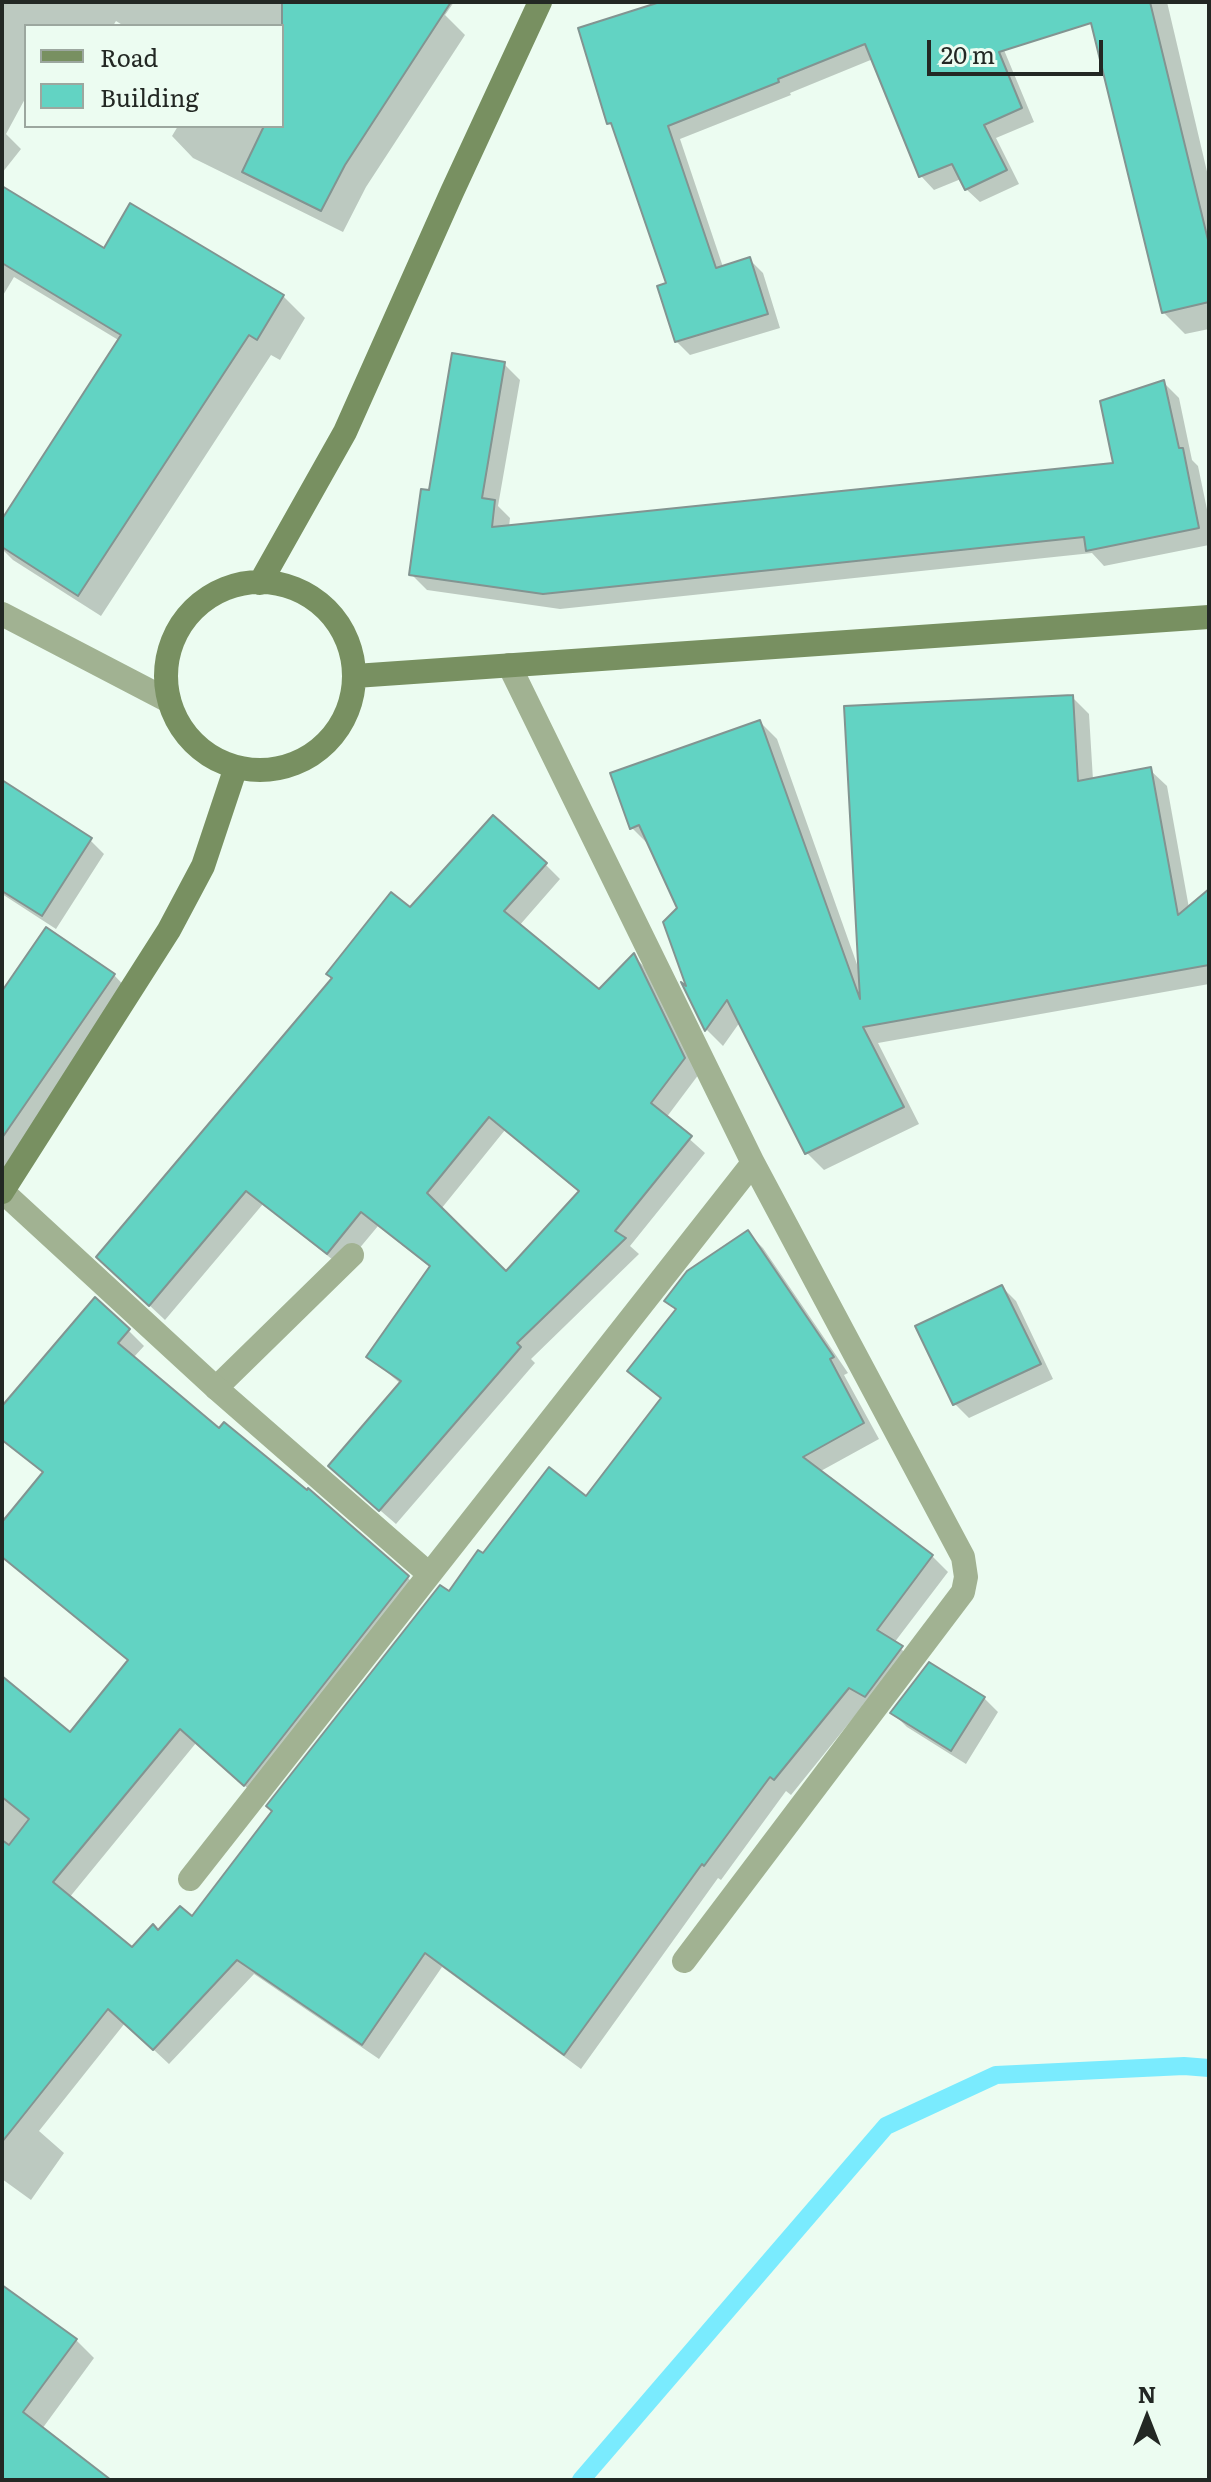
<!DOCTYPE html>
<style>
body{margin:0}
#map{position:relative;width:1211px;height:2482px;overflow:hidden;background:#ecfcf1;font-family:Literata,serif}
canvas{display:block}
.frame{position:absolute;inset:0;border:4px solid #232824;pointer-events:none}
.legend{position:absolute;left:24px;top:24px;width:260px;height:104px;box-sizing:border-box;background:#ecfcf1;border:2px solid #9ca79f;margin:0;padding:10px 14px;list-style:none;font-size:24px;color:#232824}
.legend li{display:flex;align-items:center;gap:16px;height:40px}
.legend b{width:40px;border:2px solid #9ca79f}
.north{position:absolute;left:1107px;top:2378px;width:80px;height:80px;-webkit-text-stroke:6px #ecfcf1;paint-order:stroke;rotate:0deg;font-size:22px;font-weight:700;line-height:32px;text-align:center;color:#232824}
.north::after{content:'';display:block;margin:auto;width:28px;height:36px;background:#232824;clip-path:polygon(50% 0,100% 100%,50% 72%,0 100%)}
.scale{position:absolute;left:927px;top:40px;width:176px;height:36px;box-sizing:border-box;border:4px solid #232824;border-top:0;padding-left:10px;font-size:24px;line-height:28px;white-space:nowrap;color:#232824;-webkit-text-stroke:6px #ecfcf1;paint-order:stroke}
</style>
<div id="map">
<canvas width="1211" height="2482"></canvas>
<div class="frame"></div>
<ul class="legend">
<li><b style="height:10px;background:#789061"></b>Road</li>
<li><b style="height:22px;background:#62d3c3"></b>Building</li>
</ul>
<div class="north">N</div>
<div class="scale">20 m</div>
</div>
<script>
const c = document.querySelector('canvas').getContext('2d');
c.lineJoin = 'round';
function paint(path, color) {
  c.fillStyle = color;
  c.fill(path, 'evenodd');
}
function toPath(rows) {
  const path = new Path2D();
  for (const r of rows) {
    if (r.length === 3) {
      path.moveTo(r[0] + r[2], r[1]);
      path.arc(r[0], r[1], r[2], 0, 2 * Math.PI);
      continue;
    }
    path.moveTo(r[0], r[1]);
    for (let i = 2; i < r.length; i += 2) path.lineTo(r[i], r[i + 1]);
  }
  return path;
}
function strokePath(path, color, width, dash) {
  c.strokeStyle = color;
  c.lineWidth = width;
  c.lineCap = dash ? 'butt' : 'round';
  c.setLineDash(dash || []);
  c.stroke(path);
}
const shadow = toPath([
 [2,2,454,2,445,15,465,35,366,187,343,232,193,158,172,136,178,126,282,126,282,26,124,26,116,21,113,26,26,26,26,97,6,134,21,149,2,173],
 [665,2,984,2,1034,122,996,138,1019,184,980,202,966,189,961,179,934,190,921,176,873,59,790,93,791,95,680,139,723,267,749,259,763,273,780,328,690,355,676,341,668,285,615,129,609,123],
 [1086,2,1167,2,1209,180,1209,329,1185,334,1163,312],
 [2,188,104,251,283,296,305,318,280,360,271,355,101,616,13,560,2,549,2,522,120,341,14,277,2,297],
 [504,364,520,380,498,506,510,518,509,527,1116,465,1163,382,1179,398,1192,460,1198,466,1209,519,1209,545,1104,566,1092,553,560,609,427,590,411,574,430,493],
 [1072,697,1089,714,1093,780,1150,770,1167,786,1189,908,1209,891,1209,984,878,1043,919,1124,824,1170,807,1153,740,1022,723,1046,706,1029,687,990,679,908,648,844,632,828,760,722,777,739,859,970],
 [2,783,90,840,104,854,56,929,2,894],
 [545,864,560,879,519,926,600,992,634,956,648,971,699,1074,666,1118,705,1153,630,1246,639,1254,531,1359,535,1363,396,1524,346,1481,401,1384,368,1356,431,1268,378,1226,343,1268,263,1204,165,1320,114,1272,410,910],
 [505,1130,580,1193,506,1274,441,1209],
 [114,975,133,995,2,1186,2,994],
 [748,1233,763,1248,848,1373,844,1375,879,1439,819,1472,932,1556,948,1572,894,1643,917,1663,866,1702,791,1795,786,1791,721,1880,718,1878,581,2069,442,1967,379,2059,254,1974,169,2064,125,2023,39,2131,64,2153,31,2200,2,2179,2,1679,71,1735,130,1662,2,1557,2,1526,44,1474,2,1438,2,1427,128,1330,144,1346,133,1358,220,1431,408,1578,423,1593,261,1800,196,1743,69,1898,132,1950,158,1933,192,1919,449,1593,484,1556,587,1498,662,1400,630,1371,677,1311,667,1300],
 [1002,1287,1016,1301,1053,1379,969,1418,955,1404],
 [984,1698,998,1712,966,1764,907,1727,893,1713],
 [2,2292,76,2340,94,2358,42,2429,108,2480,2,2480]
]);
const stream = toPath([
 [581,2480,886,2126,996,2075,1184,2066,1209,2068]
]);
const building = toPath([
 [282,2,451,2,345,165,321,211,242,172,264,126,282,126,282,2],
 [660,2,1150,2,1209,244,1209,302,1162,313,1091,23,999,52,1022,108,984,125,1007,170,965,190,952,164,919,177,865,44,778,79,779,82,668,126,716,268,750,257,768,314,675,342,657,286,666,283,611,123,607,124,578,28,660,2],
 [2,186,104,248,130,203,284,295,257,340,249,335,78,596,2,547,2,519,121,335,2,263,2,186],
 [452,353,505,362,482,498,495,500,492,527,1113,463,1100,401,1164,380,1179,448,1183,448,1199,528,1086,551,1084,537,543,594,409,575,421,489,429,490,452,353],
 [1073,695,1078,781,1151,767,1178,915,1209,889,1209,965,863,1027,904,1107,805,1154,727,1000,705,1031,681,982,686,986,663,922,677,908,639,825,630,829,610,773,760,720,860,999,844,706,1073,695],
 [2,780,92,838,42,916,2,891,2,780],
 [493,815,547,863,504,911,599,989,634,953,685,1058,651,1103,692,1136,615,1231,626,1238,517,1343,521,1347,379,1511,328,1466,401,1381,366,1357,430,1266,361,1212,327,1254,246,1191,149,1306,96,1257,332,978,326,974,391,892,410,907,493,815],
 [489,1117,579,1191,506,1271,427,1193,489,1117],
 [46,927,115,974,2,1138,2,991,46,927],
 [748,1230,834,1357,830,1359,864,1423,803,1457,933,1555,877,1630,903,1646,865,1697,849,1688,774,1780,770,1777,704,1866,702,1864,564,2055,425,1953,362,2045,237,1960,153,2050,108,2009,2,2142,2,1840,9,1845,29,1819,2,1797,2,1676,70,1732,128,1660,2,1557,2,1522,43,1472,2,1440,2,1406,95,1297,130,1329,118,1343,219,1428,224,1422,307,1490,308,1488,409,1576,244,1786,180,1729,53,1882,132,1947,153,1924,158,1930,180,1906,192,1916,272,1811,266,1806,440,1585,449,1591,478,1550,483,1553,549,1467,586,1496,661,1398,627,1371,676,1309,664,1301,687,1271,748,1230],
 [1002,1285,1041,1364,953,1405,915,1326,1002,1285],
 [929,1662,985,1697,951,1751,890,1713,929,1662],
 [2,2285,77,2339,23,2412,111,2480,2,2480,2,2285]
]);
const lane = toPath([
 [216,1388,352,1255]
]);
const street = toPath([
 [2,614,169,701],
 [509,665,753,1163,963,1557,966,1577,963,1592,684,1961],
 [2,1191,216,1388,429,1574],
 [190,1879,753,1163]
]);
const secondary = toPath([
 [260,676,94],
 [260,583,345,432,452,192,540,2],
 [355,676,1209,617],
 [2,1192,169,930,203,866,236,767]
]);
paint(shadow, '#0003');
strokePath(stream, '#7aebfe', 18);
paint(building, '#62d3c3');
strokePath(building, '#829491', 2);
strokePath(lane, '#a1b292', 24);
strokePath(street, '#a1b292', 24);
strokePath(secondary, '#789061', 24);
</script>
